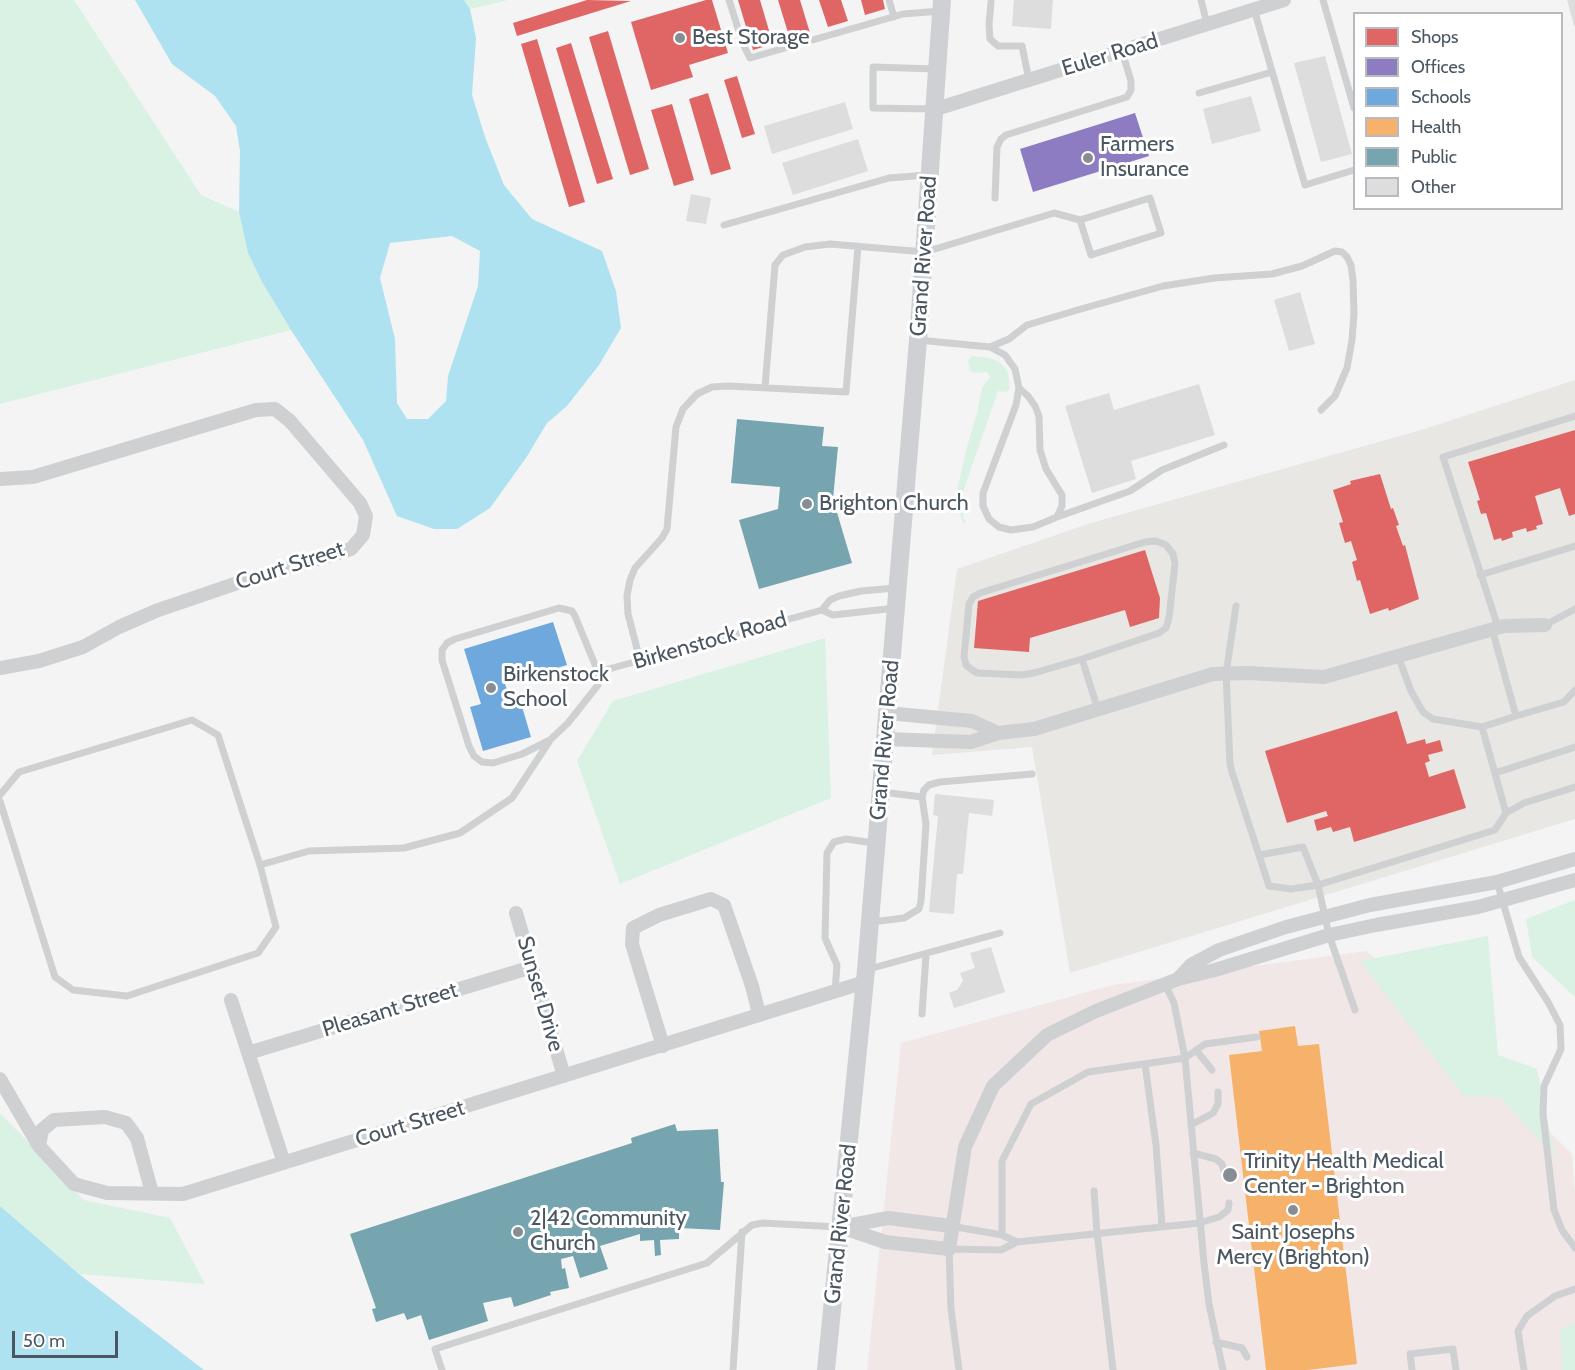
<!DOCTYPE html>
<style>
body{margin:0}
#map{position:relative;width:1575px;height:1370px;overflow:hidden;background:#f4f4f4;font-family:Cabin,sans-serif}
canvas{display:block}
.legend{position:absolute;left:1353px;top:12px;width:210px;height:198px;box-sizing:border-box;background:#fff;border:2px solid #b7bbc0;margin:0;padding:8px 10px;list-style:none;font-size:18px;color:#4a5661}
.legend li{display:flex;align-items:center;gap:12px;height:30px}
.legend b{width:30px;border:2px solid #b7bbc0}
.scale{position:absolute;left:12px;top:1331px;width:106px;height:27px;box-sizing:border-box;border:3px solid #4a5661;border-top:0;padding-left:8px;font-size:18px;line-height:21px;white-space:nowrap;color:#4a5661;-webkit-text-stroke:4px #fff;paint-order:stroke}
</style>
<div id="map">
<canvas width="1575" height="1370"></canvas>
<ul class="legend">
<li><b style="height:16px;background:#e06666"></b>Shops</li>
<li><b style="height:16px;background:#8e7cc3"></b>Offices</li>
<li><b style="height:16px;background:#6fa8dc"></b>Schools</li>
<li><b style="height:16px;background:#f6b26b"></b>Health</li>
<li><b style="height:16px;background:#76a5af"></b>Public</li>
<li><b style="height:16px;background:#ddddde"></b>Other</li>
</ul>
<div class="scale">50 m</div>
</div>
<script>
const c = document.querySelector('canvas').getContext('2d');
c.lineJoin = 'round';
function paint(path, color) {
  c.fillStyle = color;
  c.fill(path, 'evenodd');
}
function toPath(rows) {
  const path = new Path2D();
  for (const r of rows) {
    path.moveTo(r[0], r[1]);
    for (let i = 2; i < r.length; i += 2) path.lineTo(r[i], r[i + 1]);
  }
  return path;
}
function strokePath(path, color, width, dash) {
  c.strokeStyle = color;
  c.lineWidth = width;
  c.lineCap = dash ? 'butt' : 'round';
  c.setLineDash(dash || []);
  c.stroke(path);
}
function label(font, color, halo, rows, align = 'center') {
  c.font = font + ' Cabin,sans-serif';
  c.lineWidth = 6;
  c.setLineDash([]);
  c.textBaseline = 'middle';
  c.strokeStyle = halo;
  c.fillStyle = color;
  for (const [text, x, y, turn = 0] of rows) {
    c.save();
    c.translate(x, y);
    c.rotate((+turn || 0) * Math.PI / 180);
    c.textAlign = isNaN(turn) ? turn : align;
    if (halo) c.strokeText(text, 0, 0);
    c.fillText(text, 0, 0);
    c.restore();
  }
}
const commercial = toPath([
 [1575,380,1575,819,1070,973,1032,747,932,755,957,569,1091,523,1421,430]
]);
const medical = toPath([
 [1367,951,1572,1154,1575,1196,1575,1370,867,1370,901,1043,1113,985]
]);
const green = toPath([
 [0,0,74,0,201,195,239,212,248,253,262,282,291,330,0,404],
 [464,0,508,0,470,9],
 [971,356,990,358,1001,363,1008,373,1010,388,1007,392,998,391,964,489,962,498,963,516,966,523,963,523,955,499,967,447,977,413,982,388,990,377,987,372,974,373,970,371,968,362],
 [825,638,831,798,620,884,577,761,613,701],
 [1575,900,1575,997,1532,957,1526,919],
 [1488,936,1498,1055,1537,1069,1555,1157,1500,1097,1464,1096,1360,961],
 [0,1113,84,1200,170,1218,205,1284,79,1274,0,1206],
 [1575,1322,1575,1370,1562,1370,1561,1329]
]);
const water = toPath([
 [135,0,464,0,470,9,476,38,472,95,485,137,504,185,532,219,602,251,616,291,621,328,599,365,567,406,547,423,526,458,490,508,457,529,434,529,397,516,363,440,291,330,262,282,248,253,239,212,240,151,236,126,215,96,172,64],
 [452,236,480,251,478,286,448,376,446,401,428,419,407,419,397,403,395,339,380,278,390,243],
 [0,1206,79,1274,204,1370,0,1370]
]);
const shops = toPath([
 [587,0,631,1,517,36,513,23],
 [706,0,712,0,728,53,689,65,693,77,651,90,631,22],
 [738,0,760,0,773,44,753,50],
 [778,0,800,0,810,33,790,39],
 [819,0,841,0,848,21,828,27],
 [861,0,883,0,885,9,865,15],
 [608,31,649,169,630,175,589,37],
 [537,39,585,202,569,207,521,44],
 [571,43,613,179,597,184,556,48],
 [737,76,755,134,742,138,724,80],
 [708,93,731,169,711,175,689,99],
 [672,104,694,180,674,186,651,110],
 [1575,430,1575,514,1569,516,1560,488,1535,496,1543,524,1536,526,1537,529,1527,532,1526,528,1512,532,1513,537,1502,541,1501,538,1494,540,1486,513,1481,514,1477,501,1480,500,1468,462],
 [1380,474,1391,509,1393,508,1399,525,1396,526,1403,546,1405,545,1419,599,1389,611,1388,608,1370,614,1360,580,1357,581,1352,562,1357,560,1351,541,1345,543,1339,523,1343,522,1333,490,1351,484,1350,481],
 [1145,550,1160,598,1159,618,1130,627,1125,610,1030,638,1029,652,974,648,978,601],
 [1397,711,1407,744,1425,739,1426,744,1440,740,1443,751,1428,755,1430,761,1425,763,1429,777,1454,769,1466,808,1354,842,1350,827,1333,832,1331,827,1317,831,1314,820,1328,816,1326,811,1287,823,1265,751]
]);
const offices = toPath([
 [1135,113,1149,156,1033,192,1020,149]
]);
const schools = toPath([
 [553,622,567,665,505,684,509,695,518,693,531,737,483,751,470,707,481,704,464,649]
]);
const health = toPath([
 [1295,1026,1298,1046,1319,1044,1357,1364,1308,1370,1266,1370,1229,1055,1262,1051,1259,1031]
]);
const public = toPath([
 [737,419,824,427,822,446,838,447,833,499,852,563,759,589,739,520,778,509,780,487,731,483],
 [675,1124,677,1131,718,1129,721,1182,724,1182,720,1230,679,1228,679,1239,660,1240,661,1255,655,1256,654,1240,640,1241,640,1234,600,1246,608,1269,580,1278,573,1256,561,1259,562,1269,565,1268,569,1288,550,1292,551,1295,514,1307,511,1297,483,1303,488,1321,429,1340,421,1315,407,1320,404,1313,376,1322,372,1309,376,1308,350,1234,632,1143,631,1138]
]);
const building = toPath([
 [1014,0,1053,0,1051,29,1012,26],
 [1567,0,1575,0,1575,26,1574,26],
 [1325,56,1352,154,1321,162,1294,63],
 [1251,96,1261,131,1212,144,1203,109],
 [845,102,853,129,772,154,764,126],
 [858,139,868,171,793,195,782,163],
 [691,194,711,198,706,224,686,221],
 [1300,292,1315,344,1289,351,1274,300],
 [1199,384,1215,435,1131,461,1136,479,1092,493,1065,406,1109,393,1114,410],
 [935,794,994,800,992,816,969,813,963,874,957,874,954,914,929,912,938,816,933,815],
 [991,947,1005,992,954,1008,949,993,957,990,963,981,960,973,975,968,970,953]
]);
const lane = toPath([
 [729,0,743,44,750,58,903,14,941,11],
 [889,0,894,17],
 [1201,0,1207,24],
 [1323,0,1354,108],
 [991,2,989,24,990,39,998,46,1022,46,1029,80],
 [1254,9,1305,185,1354,170],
 [1199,93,1272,72],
 [933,109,873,108,873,67,935,69],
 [995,198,997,147,1001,139,1006,135,1127,97,1131,90,1131,81,1122,51],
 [724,225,889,178,928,175],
 [918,340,990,347,1005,355,1015,369,1019,388,1016,405,983,493,983,506,989,519,999,527,1011,530,1033,527,1057,517,1062,506,1062,495,1046,469,1040,450,1039,416,1035,406,1028,396,1019,388],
 [990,347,1009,339,1027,325,1081,309,1163,286,1214,278,1272,274,1302,266,1335,251,1342,252,1347,257,1351,265,1353,280,1354,313,1352,340,1347,368,1335,396,1321,410],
 [765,387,775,265,783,255,805,247,830,244,925,252,1054,213,1080,220,1150,198,1161,233,1091,255,1080,220],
 [1057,517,1130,491,1162,470,1224,445],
 [1480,575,1575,546],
 [1236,606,1226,674,1230,764,1232,772,1269,886,1291,889,1318,885,1303,847,1259,855],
 [559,608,572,611,575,616,598,672,598,685,568,723,550,740,522,754,493,763,482,762,474,756,469,746,442,660,442,650,447,643,455,639,559,608],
 [822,610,833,615,896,608],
 [1545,625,1575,609],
 [1498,627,1443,457,1575,416],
 [1398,656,1411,691,1423,712,1433,719,1482,727],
 [1082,659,1034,673,1021,675,978,673,972,670,966,665,964,657,969,604,973,597,980,593,1145,542,1156,541,1166,545,1173,554,1175,564,1169,618,1166,628,1159,633,1082,659,1098,710],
 [640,660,628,614,627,596,630,580,635,568,662,538,667,529,676,427,683,409,697,394,712,387,728,386,846,392,858,246],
 [598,672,822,610,830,600,839,596,861,591,895,588],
 [1516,716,1564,702,1575,690],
 [1495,773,1575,747],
 [0,795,19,772,192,720,218,735,260,865,276,927,258,953,127,996,73,990,55,977,0,801],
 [922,797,924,790,929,785,940,782,1032,774],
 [1506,813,1524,803,1575,787],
 [260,865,309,851,404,848,460,833,512,798,549,742],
 [1497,882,1519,957,1548,1002,1560,1025,1561,1049,1544,1086,1543,1114,1554,1210,1562,1230,1575,1248],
 [872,922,904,918,919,909,921,901,926,824,922,797,882,792],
 [869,969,1000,933],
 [1165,984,1174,1003,1185,1058,1204,1263,1209,1304,1223,1370],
 [835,991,837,965,825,938,827,853,834,842,846,839,874,843],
 [1355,1010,1329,935,1318,885,1495,830,1506,813,1482,727,1516,716,1492,629],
 [922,1014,926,955],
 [1196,1050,1212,1070],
 [1145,1064,1156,1145,1162,1226],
 [1191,1125,1213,1113,1218,1104,1218,1092],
 [1193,1153,1216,1159,1222,1164,1225,1175],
 [1094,1191,1097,1233,1113,1370],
 [951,1226,1002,1235,1017,1242,1001,1250,949,1249,951,1309,959,1370],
 [1002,1235,1002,1161,1031,1104,1088,1072,1185,1058,1205,1044,1257,1037],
 [1017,1242,1199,1223,1219,1217,1228,1210,1229,1203],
 [1216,1342,1242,1348,1247,1357],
 [442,1370,435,1349,707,1263,752,1225,763,1223,838,1227],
 [733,1370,742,1232],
 [1412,1370,1410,1354,1453,1349,1456,1370],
 [1524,1370,1518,1331,1527,1316,1555,1296,1575,1289]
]);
const street = toPath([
 [936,109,1284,0],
 [0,479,33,477,256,410,275,409,290,421,360,503,366,516,363,535,351,549,243,581,158,610,119,627,83,647,39,661,0,668],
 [887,713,972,721,998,733],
 [885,739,971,742,998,733,1034,729,1213,674,1248,673,1324,677,1504,626,1545,625],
 [516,913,564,1076],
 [1178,979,1191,965,1219,950,1286,927,1370,905,1497,882,1575,859],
 [231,1000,284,1163],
 [663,1046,632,944,633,928,659,915,711,899,724,905,752,986,759,1014],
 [248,1053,532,967],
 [0,1079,39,1146,74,1184,107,1193,183,1194,865,982],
 [39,1146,42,1130,54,1120,105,1117,126,1123,137,1138,152,1193],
 [951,1226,888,1218,841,1227,885,1242,949,1249,965,1147,993,1086,1047,1035,1096,1011,1178,979,1215,970,1329,935,1376,925,1478,907,1575,880]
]);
const secondary = toPath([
 [826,1370,866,970,918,340,942,0]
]);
const markers = [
 [680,38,6,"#868d94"],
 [1088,158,6,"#868d94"],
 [807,504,6,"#868d94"],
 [491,688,6,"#868d94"],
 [1230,1175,8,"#868d94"],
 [1293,1210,6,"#868d94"],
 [518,1232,6,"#868d94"]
];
const poiNames = [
 ["Best Storage",692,38],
 ["Farmers",1100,145],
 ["Insurance",1100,170],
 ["Brighton Church",819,504],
 ["Birkenstock",503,675],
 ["School",503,700],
 ["Trinity Health Medical",1244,1162],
 ["Center - Brighton",1244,1187],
 ["2|42 Community",530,1219],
 ["Church",530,1244],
 ["Saint Josephs",1293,1233,"center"],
 ["Mercy (Brighton)",1293,1258,"center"]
];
const streetNames = [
 ["Euler Road",1110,55,-17],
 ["Grand River Road",924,256,-86],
 ["Court Street",290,566,-18],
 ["Birkenstock Road",710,641,-16],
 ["Grand River Road",885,740,-85],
 ["Sunset Drive",540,994,74],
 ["Pleasant Street",390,1010,-17],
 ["Court Street",410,1124,-17],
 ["Grand River Road",841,1224,-84]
];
paint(commercial, '#e8e7e3');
paint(medical, '#f1e7e6');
paint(green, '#d9f2e3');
paint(water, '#aee2f0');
paint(shops, '#e06666');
paint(offices, '#8e7cc3');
paint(schools, '#6fa8dc');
paint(health, '#f6b26b');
paint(public, '#76a5af');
paint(building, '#ddddde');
strokePath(lane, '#ced0d2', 7);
strokePath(street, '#ced0d2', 14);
strokePath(secondary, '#ced0d4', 18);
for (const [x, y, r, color] of markers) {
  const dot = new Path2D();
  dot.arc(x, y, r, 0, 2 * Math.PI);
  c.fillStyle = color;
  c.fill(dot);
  strokePath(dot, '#fff', 2);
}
label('22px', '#4a5661', '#fff', poiNames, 'left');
label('22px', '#4a5661', '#fff', streetNames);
</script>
